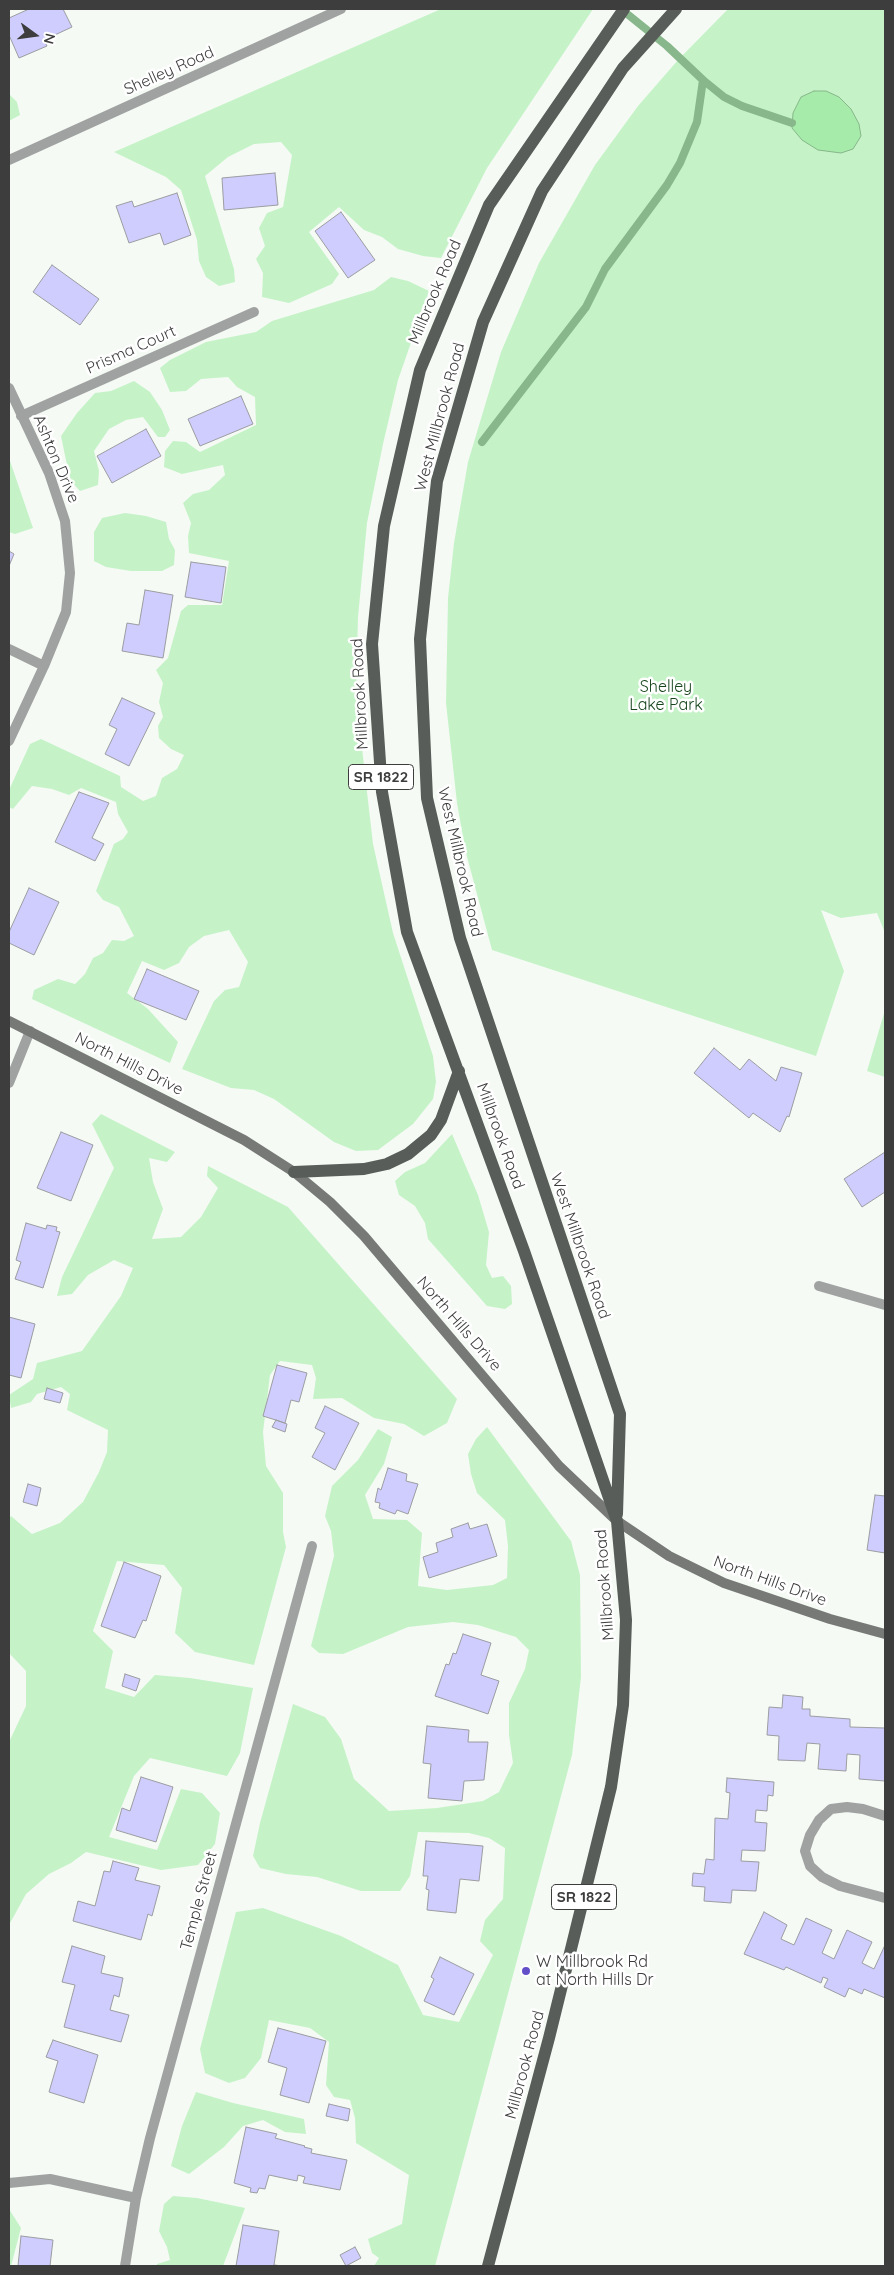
<!DOCTYPE html>
<style>
body{margin:0}
#map{position:relative;width:894px;height:2275px;overflow:hidden;background:#f5faf5;font-family:Quicksand,sans-serif}
canvas{display:block}
.frame{position:absolute;inset:0;border:10px solid #3c3d3c;pointer-events:none}
.north{position:absolute;left:10px;top:10px;width:50px;height:50px;-webkit-text-stroke:4px #fff;paint-order:stroke;rotate:104deg;font-size:14px;font-weight:700;line-height:20px;text-align:center;color:#3c3d3c}
.north::after{content:'';display:block;margin:auto;width:18px;height:22px;background:#3c3d3c;clip-path:polygon(50% 0,100% 100%,50% 72%,0 100%)}
</style>
<div id="map">
<canvas width="894" height="2275"></canvas>
<div class="frame"></div>
<div class="north">N</div>
</div>
<script>
const c = document.querySelector('canvas').getContext('2d');
c.lineJoin = 'round';
function paint(path, color) {
  c.fillStyle = color;
  c.fill(path, 'evenodd');
}
function toPath(rows) {
  const path = new Path2D();
  for (const r of rows) {
    path.moveTo(r[0], r[1]);
    for (let i = 2; i < r.length; i += 2) path.lineTo(r[i], r[i + 1]);
  }
  return path;
}
function strokePath(path, color, width, dash) {
  c.strokeStyle = color;
  c.lineWidth = width;
  c.lineCap = dash ? 'butt' : 'round';
  c.setLineDash(dash || []);
  c.stroke(path);
}
function label(font, color, halo, rows, align = 'center') {
  c.font = font + ' Quicksand,sans-serif';
  c.lineWidth = 5;
  c.setLineDash([]);
  c.textBaseline = 'middle';
  c.strokeStyle = halo;
  c.fillStyle = color;
  for (const [text, x, y, turn = 0] of rows) {
    c.save();
    c.translate(x, y);
    c.rotate((+turn || 0) * Math.PI / 180);
    c.textAlign = isNaN(turn) ? turn : align;
    if (halo) c.strokeText(text, 0, 0);
    c.fillText(text, 0, 0);
    c.restore();
  }
}
const green = toPath([
 [441,9,593,9,487,168,441,258,423,256,398,249,382,237,364,230,339,207,309,232,339,274,332,284,289,303,262,297,263,273,256,259,265,246,259,228,267,213,283,207,292,155,281,142,254,144,228,157,205,176,234,269,235,282,219,286,206,277,199,261,197,240,181,190,166,177,114,152],
 [728,9,885,9,885,933,877,913,841,918,821,910,844,971,816,1056,492,950,466,853,457,803,446,703,448,598,454,543,468,462,501,352,539,263,595,165,638,106,678,60],
 [9,94,17,102,20,115,9,121],
 [391,277,408,281,429,291,398,380,383,444,367,523,358,617,356,696,373,844,393,933,433,1056,436,1082,433,1099,413,1124,378,1150,356,1151,334,1142,274,1099,254,1090,231,1088,182,1069,214,1001,225,990,239,987,248,962,229,930,204,936,189,947,179,963,164,970,142,961,127,993,148,1009,178,1042,170,1063,32,999,34,990,58,979,75,984,85,974,93,958,103,953,112,940,124,941,134,936,119,907,103,900,96,891,114,844,123,839,128,832,118,814,116,802,81,788,69,795,52,789,32,786,13,809,9,807,9,790,30,744,41,739,120,776,121,787,143,801,156,796,162,778,177,769,184,755,171,749,159,738,158,726,163,717,159,702,163,683,156,670,168,658,181,611,188,605,222,605,229,561,189,553,188,536,191,523,183,503,193,494,209,490,225,475,223,465,182,474,164,467,165,451,173,441,186,442,200,452,256,425,255,397,237,387,228,377,201,379,186,391,170,392,160,368,170,360,206,342,256,332,272,321,374,290],
 [134,381,150,392,162,410,170,430,165,437,158,437,143,417,126,420,109,429,94,451,99,471,98,485,80,491,70,480,61,436,77,413,95,393,111,391],
 [9,458,33,528,15,534,9,532],
 [125,513,146,516,166,522,169,539,175,550,174,565,162,571,131,571,106,567,94,561,94,532,102,518],
 [885,1010,885,1077,867,1071],
 [101,1114,175,1152,167,1162,149,1158,153,1182,163,1209,152,1239,181,1237,201,1217,218,1188,207,1176,208,1166,288,1207,457,1399,447,1423,424,1436,404,1424,374,1418,342,1398,313,1399,316,1378,312,1365,280,1361,270,1375,263,1432,266,1466,283,1493,283,1532,286,1547,254,1665,195,1652,175,1633,182,1588,164,1565,117,1561,93,1631,113,1651,105,1688,134,1697,155,1675,190,1678,253,1688,240,1753,227,1776,150,1758,134,1776,109,1837,157,1850,181,1789,202,1793,220,1813,215,1844,198,1865,161,1870,86,1852,71,1863,49,1874,26,1894,9,1925,9,1742,26,1706,26,1671,9,1653,9,1519,11,1516,32,1534,60,1523,83,1502,99,1472,107,1452,108,1430,67,1410,70,1394,61,1387,37,1394,31,1402,11,1408,9,1395,33,1379,37,1363,82,1351,121,1296,133,1268,114,1260,88,1275,72,1294,57,1296,62,1277,114,1168,92,1124],
 [452,1134,478,1195,489,1232,486,1265,492,1278,503,1276,511,1286,512,1304,505,1309,487,1306,428,1239,425,1223,415,1206,399,1195,395,1181,405,1172,425,1163],
 [487,1427,571,1541,580,1575,581,1677,572,1755,435,2266,374,2266,379,2258,372,2253,368,2239,402,2224,409,2175,356,2143,355,2118,350,2100,334,2097,326,2085,329,2042,310,2028,269,2020,261,2058,245,2078,229,2083,205,2073,200,2049,236,1912,263,1908,341,1936,398,1965,423,2015,459,2022,493,1955,480,1941,485,1920,503,1899,505,1848,489,1838,469,1833,418,1832,410,1876,400,1891,361,1891,317,1877,286,1874,260,1868,253,1856,260,1823,293,1704,325,1717,341,1739,354,1779,389,1811,437,1808,483,1801,499,1792,513,1763,509,1735,509,1703,525,1669,529,1650,516,1637,478,1625,453,1622,408,1627,343,1654,319,1653,311,1646,334,1556,331,1531,325,1516,332,1486,358,1460,378,1429,392,1437,384,1464,365,1495,373,1519,407,1520,422,1533,418,1586,447,1590,493,1585,507,1578,508,1546,505,1520,477,1493,471,1474,468,1454,476,1439],
 [196,2092,233,2103,304,2119,306,2134,285,2132,263,2120,243,2126,224,2147,189,2174,171,2166,182,2126],
 [173,2196,197,2198,245,2208,223,2266,157,2266,157,2264,170,2260,167,2247,159,2231,164,2204],
 [9,2209,21,2228,11,2266,9,2266]
]);
const water = toPath([
 [814,91,826,91,839,97,851,109,859,124,861,136,853,149,841,153,818,150,802,140,792,128,793,113,801,97,814,91]
]);
const stream = toPath([
 [621,9,667,46,703,80,724,97,742,106,792,123],
 [482,442,586,307,605,269,667,185,680,163,697,122,703,80]
]);
const building = toPath([
 [29,9,63,9,72,27,44,40,47,46,19,58,9,35,9,18,29,9],
 [275,173,278,205,224,210,222,178,275,173],
 [177,193,191,235,164,245,160,233,129,243,116,206,132,201,134,207,177,193],
 [341,212,375,260,348,278,315,231,341,212],
 [52,265,99,299,80,325,33,292,52,265],
 [241,396,253,424,200,446,188,419,241,396],
 [146,429,161,456,112,483,97,456,146,429],
 [9,551,14,554,9,566,9,551],
 [191,562,226,567,221,603,185,597,191,562],
 [145,590,173,595,163,658,122,651,127,623,139,625,145,590],
 [122,698,155,713,129,766,105,754,117,729,109,725,122,698],
 [79,792,109,803,92,838,104,844,95,861,55,842,79,792],
 [29,888,59,902,34,955,9,943,9,932,29,888],
 [147,969,199,991,186,1020,134,999,147,969],
 [714,1048,740,1070,749,1059,776,1081,781,1067,802,1073,789,1117,787,1116,780,1132,753,1113,749,1118,694,1073,714,1048],
 [61,1132,93,1145,71,1201,37,1188,61,1132],
 [885,1152,885,1192,862,1207,844,1179,885,1152],
 [26,1223,46,1229,47,1225,57,1227,56,1231,60,1232,43,1288,15,1279,21,1262,16,1260,26,1223],
 [9,1317,35,1324,21,1378,9,1375,9,1317],
 [277,1365,307,1373,299,1402,291,1400,285,1423,263,1416,277,1365],
 [47,1388,63,1393,60,1403,44,1399,47,1388],
 [325,1406,359,1423,335,1470,312,1457,325,1433,315,1428,325,1406],
 [276,1420,287,1424,285,1432,272,1427,276,1420],
 [388,1468,407,1474,406,1481,418,1484,408,1514,397,1510,395,1514,379,1508,380,1503,375,1502,378,1488,381,1490,388,1468],
 [28,1484,41,1488,37,1506,23,1502,28,1484],
 [875,1495,885,1496,885,1553,867,1550,875,1495],
 [468,1523,470,1529,487,1524,497,1556,429,1578,423,1557,438,1552,436,1543,453,1537,451,1529,468,1523],
 [124,1562,161,1576,146,1621,143,1620,135,1638,101,1626,124,1562],
 [463,1634,491,1643,481,1675,499,1681,488,1714,435,1696,446,1664,449,1665,453,1653,456,1654,463,1634],
 [125,1674,140,1679,136,1691,122,1686,125,1674],
 [783,1695,803,1697,802,1709,810,1709,810,1716,850,1719,850,1727,885,1728,885,1781,859,1779,860,1755,847,1754,846,1771,818,1769,820,1744,807,1743,805,1761,778,1760,779,1736,767,1735,769,1707,782,1708,783,1695],
 [427,1726,469,1730,468,1742,488,1742,484,1780,464,1781,462,1801,428,1798,431,1764,423,1763,427,1726],
 [141,1777,173,1787,156,1842,116,1830,122,1808,130,1811,141,1777],
 [727,1778,774,1782,773,1796,768,1795,767,1811,756,1810,755,1822,767,1823,765,1851,742,1850,741,1861,759,1862,756,1891,732,1890,731,1903,704,1901,705,1887,692,1886,693,1873,704,1874,706,1859,714,1860,715,1818,728,1819,730,1793,726,1792,727,1778],
 [426,1841,483,1846,479,1881,460,1879,456,1913,427,1910,429,1890,426,1889,428,1876,423,1876,426,1841],
 [113,1861,139,1868,135,1880,160,1886,152,1916,148,1914,141,1940,73,1921,78,1901,95,1906,104,1871,110,1872,113,1861],
 [764,1912,787,1925,781,1939,794,1945,806,1918,832,1930,822,1953,834,1959,847,1930,872,1942,862,1963,874,1969,885,1945,885,1998,864,1989,862,1994,849,1988,845,1997,824,1987,828,1979,823,1977,821,1983,786,1967,784,1970,744,1954,764,1912],
 [72,1946,105,1956,101,1973,123,1978,119,1997,114,1995,110,2010,129,2015,121,2042,64,2027,75,1985,62,1982,72,1946],
 [440,1957,474,1974,454,2015,424,2001,434,1979,431,1977,440,1957],
 [278,2028,326,2041,309,2103,280,2095,287,2068,268,2062,278,2028],
 [53,2040,98,2055,84,2103,49,2092,58,2061,46,2057,53,2040],
 [329,2104,350,2109,348,2121,326,2116,329,2104],
 [246,2127,277,2134,275,2138,305,2146,304,2147,312,2149,311,2153,347,2160,340,2190,303,2183,305,2177,298,2175,297,2181,269,2175,265,2189,259,2188,257,2193,250,2192,251,2188,234,2183,246,2127],
 [243,2225,279,2231,274,2265,283,2266,236,2266,243,2225],
 [21,2236,53,2240,50,2266,18,2266,21,2236],
 [355,2247,361,2258,346,2266,340,2255,355,2247]
]);
const street = toPath([
 [9,160,341,9],
 [9,388,49,473,65,521,70,573,66,612,44,666,9,741],
 [21,416,254,312],
 [9,649,44,666],
 [9,1083,30,1031],
 [819,1286,885,1305],
 [885,1816,863,1809,847,1807,831,1809,819,1820,810,1835,805,1851,810,1866,822,1877,840,1886,885,1898],
 [9,2183,50,2179,136,2198],
 [125,2266,136,2198,150,2138,312,1546]
]);
const secondary = toPath([
 [9,1021,244,1140,294,1172,330,1202,364,1236,559,1466,617,1521,669,1556,724,1583,830,1619,885,1634]
]);
const primary = toPath([
 [294,1172,364,1169,387,1164,408,1154,431,1135,441,1120,459,1071],
 [617,1514,620,1414,460,938,427,798,420,639,437,481,483,322,542,191,623,68,676,9],
 [488,2266,549,2038,611,1787,623,1705,626,1620,617,1521,524,1251,407,932,382,792,372,644,384,526,420,370,489,205,624,9]
]);
const markers = [
 [526,1971,5,"#634fc8"]
];
const shields = [
 [381,777,65],
 [584,1897,65]
];
const shieldNames = [
 ["SR 1822",381,777],
 ["SR 1822",584,1897]
];
const streetNames = [
 ["Shelley Road",169,71,-24],
 ["Millbrook Road",435,292,-67],
 ["Prisma Court",131,350,-24],
 ["West Millbrook Road",440,417,-75],
 ["Ashton Drive",56,459,67],
 ["Millbrook Road",360,694,-93],
 ["West Millbrook Road",460,862,77],
 ["North Hills Drive",129,1064,27],
 ["Millbrook Road",500,1136,70],
 ["West Millbrook Road",580,1246,71],
 ["North Hills Drive",459,1324,49],
 ["North Hills Drive",770,1581,20],
 ["Millbrook Road",605,1585,-94],
 ["Temple Street",199,1901,-75],
 ["Millbrook Road",525,2065,-75]
];
const parkNames = [
 ["Shelley",666,687],
 ["Lake Park",666,705]
];
const poiNames = [
 ["W Millbrook Rd",536,1962],
 ["at North Hills Dr",536,1980]
];
paint(green, '#c5f3c7');
paint(water, '#a7ebab');
strokePath(water, '#87b78a', 1);
strokePath(stream, '#87b78a', 8);
paint(building, '#cecdfd');
strokePath(building, '#9c9ca1', 1);
strokePath(street, '#a0a2a1', 10);
strokePath(secondary, '#777977', 10);
strokePath(primary, '#595d59', 12);
for (const [x, y, r, color] of markers) {
  const dot = new Path2D();
  dot.arc(x, y, r, 0, 2 * Math.PI);
  c.fillStyle = color;
  c.fill(dot);
  strokePath(dot, '#fff', 2);
}
for (const [x, y, w] of shields) {
  const box = new Path2D();
  box.roundRect(x - w / 2, y - 12.5, w, 25, 4);
  c.fillStyle = '#fff';
  c.fill(box);
  strokePath(box, '#3c3d3c', 1);
}
label('bold 15px', '#3c3d3c', null, shieldNames);
label('16px', '#3c3d3c', '#fff', streetNames);
label('16px', '#17461d', '#fff', parkNames);
label('16px', '#3c3d3c', '#fff', poiNames, 'left');
</script>
